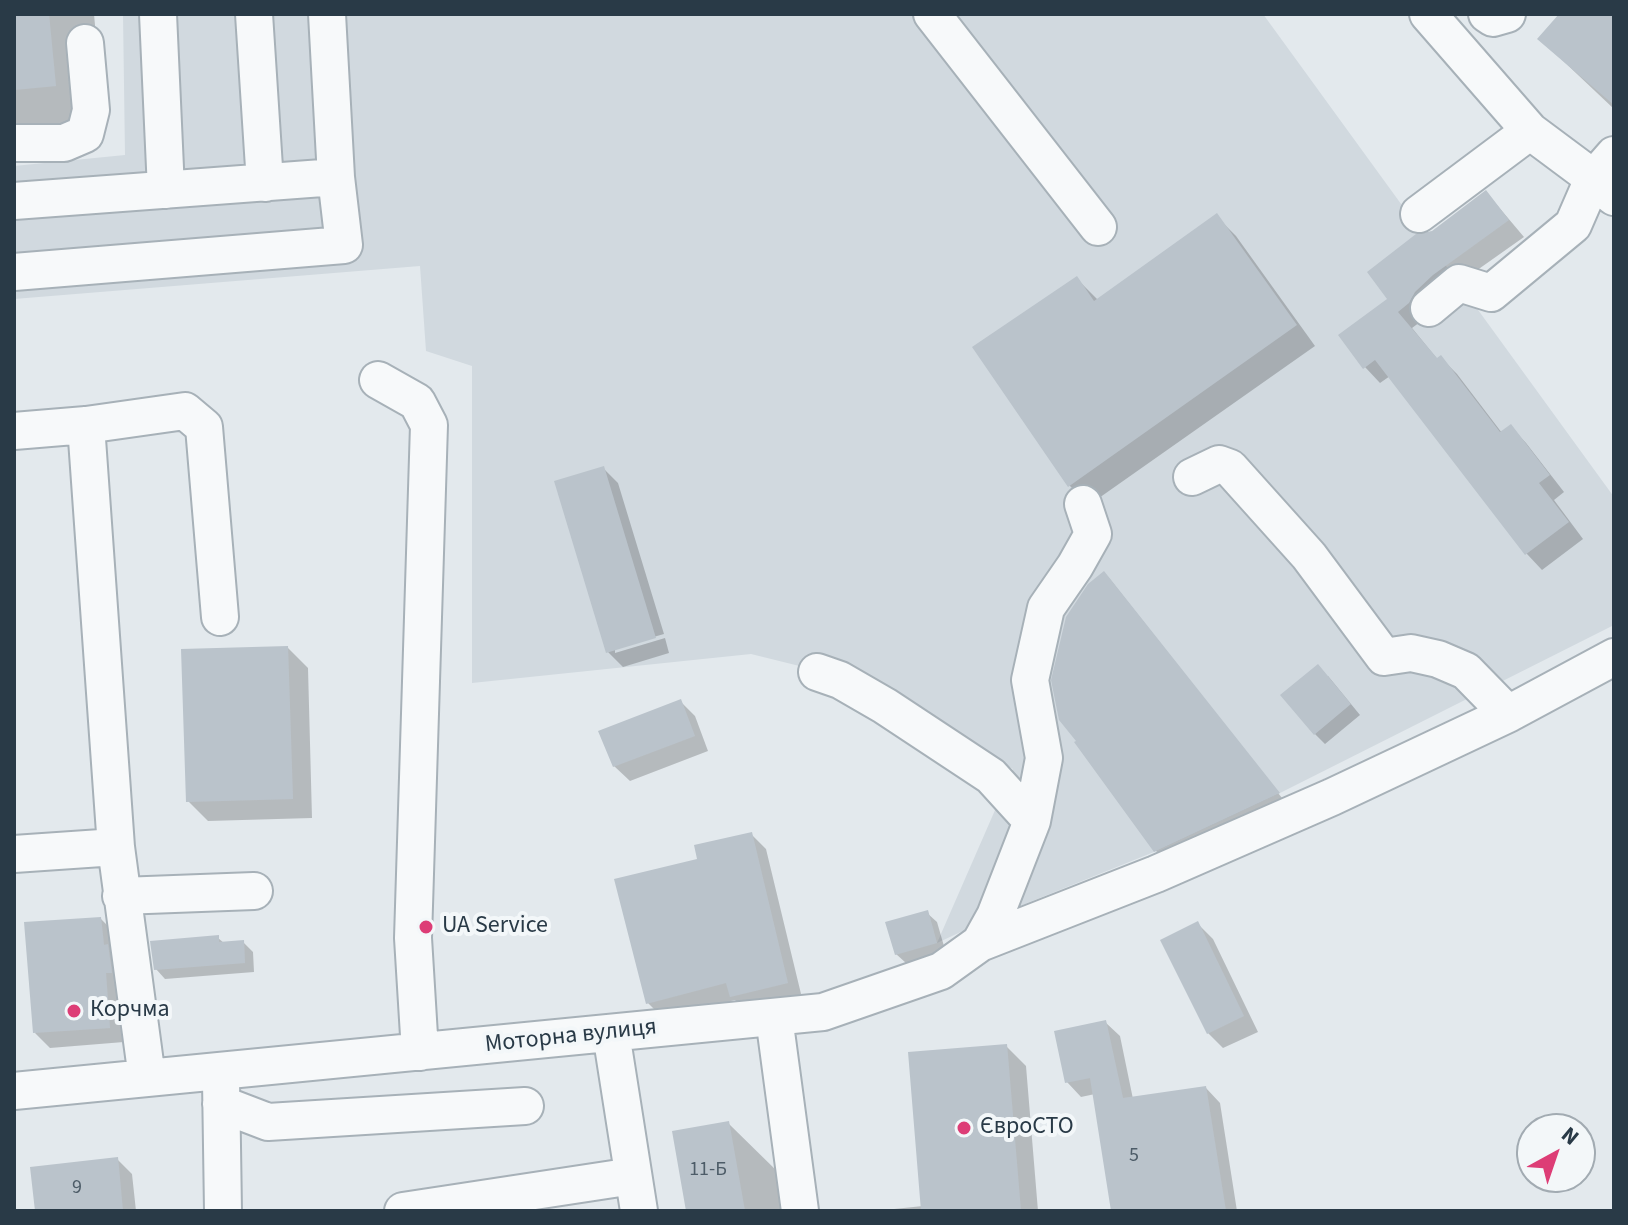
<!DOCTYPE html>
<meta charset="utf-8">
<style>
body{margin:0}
#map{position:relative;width:1628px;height:1225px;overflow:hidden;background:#e3e9ed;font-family:"Source Sans 3",sans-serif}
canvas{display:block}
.frame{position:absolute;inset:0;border:16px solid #293a47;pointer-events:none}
.north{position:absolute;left:1516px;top:1113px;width:80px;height:80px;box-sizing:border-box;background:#f3f7f9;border:2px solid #a2abb2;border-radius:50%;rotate:40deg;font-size:22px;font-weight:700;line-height:32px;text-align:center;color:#293a47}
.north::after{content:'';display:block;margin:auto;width:28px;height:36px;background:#dd3d76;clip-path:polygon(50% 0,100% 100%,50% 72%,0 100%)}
</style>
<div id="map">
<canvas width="1628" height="1225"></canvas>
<div class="frame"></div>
<div class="north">N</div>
</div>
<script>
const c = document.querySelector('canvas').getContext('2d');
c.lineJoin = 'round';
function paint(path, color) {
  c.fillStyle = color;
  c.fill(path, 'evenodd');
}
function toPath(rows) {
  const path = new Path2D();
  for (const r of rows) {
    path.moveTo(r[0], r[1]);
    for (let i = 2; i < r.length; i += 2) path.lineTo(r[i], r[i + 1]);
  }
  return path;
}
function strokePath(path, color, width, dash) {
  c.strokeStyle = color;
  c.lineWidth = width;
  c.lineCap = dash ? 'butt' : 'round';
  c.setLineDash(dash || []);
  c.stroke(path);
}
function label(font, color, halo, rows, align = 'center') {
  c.font = font + ' "Source Sans 3",sans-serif';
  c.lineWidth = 8;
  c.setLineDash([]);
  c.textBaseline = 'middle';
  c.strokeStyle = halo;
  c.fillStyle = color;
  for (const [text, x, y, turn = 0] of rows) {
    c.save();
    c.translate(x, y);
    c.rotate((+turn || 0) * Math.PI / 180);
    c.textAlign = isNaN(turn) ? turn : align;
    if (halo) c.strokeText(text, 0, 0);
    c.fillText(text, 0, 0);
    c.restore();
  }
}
const built = toPath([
 [123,14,1263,14,1614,497,1614,625,1280,793,1154,852,995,916,937,943,1013,769,856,680,751,654,472,683,472,366,426,351,420,266,14,299,14,166,125,155]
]);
const shadow = toPath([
 [14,14,94,14,105,136,14,145],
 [1561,14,1614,14,1614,109,1540,39],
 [1486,192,1524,237,1449,290,1424,319,1412,328,1438,360,1441,358,1457,374,1502,433,1511,427,1526,443,1564,492,1554,500,1583,539,1542,570,1527,554,1390,376,1380,383,1365,367,1390,299,1432,233],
 [1216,216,1236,236,1315,346,1089,505,1069,485,1076,278,1098,300],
 [603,468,618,483,664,634,615,648,615,653,665,638,669,653,623,667,608,652],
 [1109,578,1282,798,1160,855,1156,851],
 [288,648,308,668,312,818,208,821,188,801],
 [1328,676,1360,715,1325,744,1315,734],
 [680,701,695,716,708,751,630,781,614,766],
 [751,834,766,849,802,998,746,1011,735,1000,663,1018,648,1003,700,860],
 [927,913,937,922,946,953,906,963,896,954],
 [101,919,116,934,124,1042,50,1048,35,1033],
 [1198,924,1213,939,1258,1032,1223,1048,1208,1033],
 [218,938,224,943,243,942,253,952,254,972,165,979,156,969],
 [1105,1022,1120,1036,1133,1099,1206,1088,1220,1103,1237,1211,1113,1211,1095,1094,1081,1097,1067,1082],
 [1006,1046,1026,1066,1038,1211,894,1211,894,1209,923,1206],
 [728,1123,779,1173,785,1211,688,1211],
 [117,1159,132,1174,136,1211,37,1211]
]);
const building = toPath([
 [14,14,49,14,56,86,14,90],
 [1559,14,1614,14,1614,105,1537,39],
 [1486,190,1509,220,1433,275,1415,292,1409,303,1398,312,1437,358,1441,355,1500,432,1511,424,1550,475,1539,483,1569,522,1525,555,1375,360,1363,369,1338,335,1387,299,1367,272,1416,234,1432,231],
 [1217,213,1297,325,1068,487,972,347,1077,276,1094,301],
 [604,466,656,638,606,653,554,481],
 [1104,571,1280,793,1154,852,1074,742,1076,741,1059,720,1051,680,1066,617,1088,584],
 [288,646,293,799,186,802,181,649],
 [1318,664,1351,704,1314,735,1280,695],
 [681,699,695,736,613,767,598,731],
 [752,832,788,983,730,997,726,983,646,1004,614,879,697,859,694,845],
 [928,910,937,943,895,955,885,922],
 [101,917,104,945,108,944,112,973,106,973,110,1028,33,1033,24,922],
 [1198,921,1244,1016,1207,1034,1160,940],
 [219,935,219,942,244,940,245,963,154,970,150,941],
 [1106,1020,1123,1098,1206,1086,1226,1211,1111,1211,1090,1078,1065,1083,1054,1031],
 [1007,1044,1021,1211,921,1211,908,1052],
 [729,1121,745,1211,686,1211,672,1131],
 [118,1157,123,1211,35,1211,30,1167]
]);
const minor = toPath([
 [158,14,166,190],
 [254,14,265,183],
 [932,14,1098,227],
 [1428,14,1530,131,1581,169,1614,197],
 [1487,14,1493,18,1507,14],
 [14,143,64,143,85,134,91,110,85,43],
 [14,201,336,177],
 [1419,214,1530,131],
 [14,272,344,245,336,177,327,14],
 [1429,308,1459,283,1491,293,1573,225,1593,179,1614,155],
 [378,380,417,402,429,425,413,938,420,1052],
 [86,425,116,847,147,1078],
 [14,431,86,425,185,411,204,427,220,617],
 [1192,477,1219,464,1230,468,1309,556,1384,657,1411,653,1438,659,1466,671,1508,714],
 [817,672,840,680,885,706,991,776,1032,821],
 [14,854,116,847],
 [121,896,254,891],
 [980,943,1156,874,1332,797,1508,714,1614,657],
 [774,1017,800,1211],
 [611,1033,639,1211],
 [221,1081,223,1211],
 [14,1091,823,1012,941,971,980,943,995,916,1032,821,1044,758,1030,680,1046,608,1075,566,1093,534,1083,504],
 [221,1104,268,1122,525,1106],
 [403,1211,633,1176]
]);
const markers = [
 [426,927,8,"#dd3d76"],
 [74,1011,8,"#dd3d76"],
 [964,1128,8,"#dd3d76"]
];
const numberNames = [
 ["5",1134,1157],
 ["11-Б",708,1171],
 ["9",77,1189]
];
const poiNames = [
 ["UA Service",442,927],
 ["Корчма",90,1011],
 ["ЄвроСТО",980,1128]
];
const streetNames = [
 ["Моторна вулиця",571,1037,-6]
];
paint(built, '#d1d9df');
paint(shadow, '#0003');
paint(building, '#bac3cb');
strokePath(minor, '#a7b1b8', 40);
strokePath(minor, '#f7f9fa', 36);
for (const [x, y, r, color] of markers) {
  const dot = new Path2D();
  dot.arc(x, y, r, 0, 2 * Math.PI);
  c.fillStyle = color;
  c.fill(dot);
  strokePath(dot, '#f3f7f9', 3);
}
label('20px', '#4d5c68', null, numberNames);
label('24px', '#293a47', '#f3f7f9', poiNames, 'left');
label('24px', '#293a47', '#f3f7f9', streetNames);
</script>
